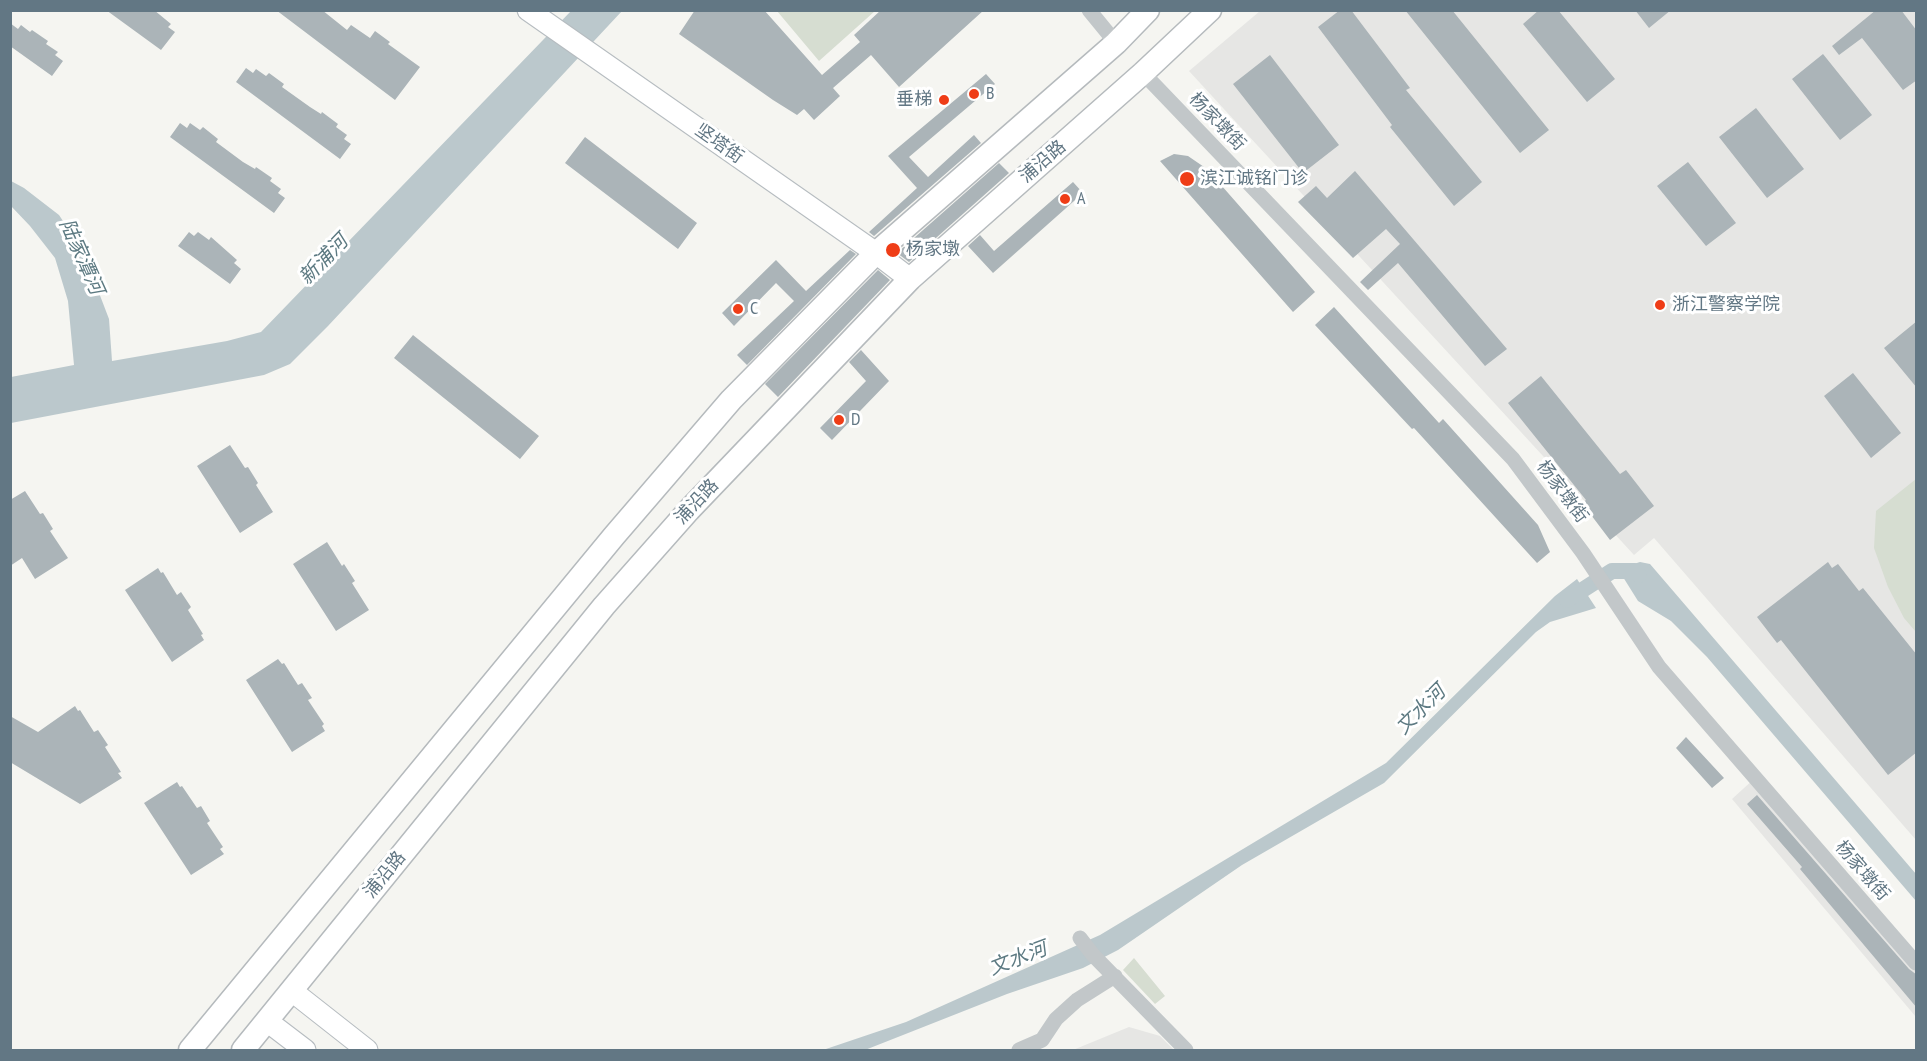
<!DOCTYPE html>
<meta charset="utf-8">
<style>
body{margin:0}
#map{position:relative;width:1927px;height:1061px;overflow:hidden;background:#f5f5f1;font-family:"PT Sans Narrow",sans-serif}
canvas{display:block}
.frame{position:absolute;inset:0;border:12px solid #627784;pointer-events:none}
</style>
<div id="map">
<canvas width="1927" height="1061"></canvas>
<div class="frame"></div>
</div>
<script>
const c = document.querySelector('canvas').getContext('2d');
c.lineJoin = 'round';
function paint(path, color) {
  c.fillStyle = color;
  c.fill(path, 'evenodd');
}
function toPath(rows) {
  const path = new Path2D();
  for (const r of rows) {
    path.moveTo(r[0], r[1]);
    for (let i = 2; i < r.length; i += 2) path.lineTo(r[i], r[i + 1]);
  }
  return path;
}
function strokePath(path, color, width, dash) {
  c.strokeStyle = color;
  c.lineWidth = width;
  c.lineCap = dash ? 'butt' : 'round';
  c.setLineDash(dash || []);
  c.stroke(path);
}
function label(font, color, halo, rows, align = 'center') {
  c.font = font + ' "PT Sans Narrow","Noto Sans SC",sans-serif';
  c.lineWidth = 6;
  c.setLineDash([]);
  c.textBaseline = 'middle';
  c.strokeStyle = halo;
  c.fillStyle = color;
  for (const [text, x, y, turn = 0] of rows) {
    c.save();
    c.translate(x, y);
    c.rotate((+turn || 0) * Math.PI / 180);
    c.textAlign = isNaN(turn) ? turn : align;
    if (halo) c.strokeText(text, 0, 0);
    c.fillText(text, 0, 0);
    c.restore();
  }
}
const built = toPath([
 [1260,11,1916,11,1916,840,1654,538,1634,555,1189,71],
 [1755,778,1916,967,1916,1017,1732,799],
 [1129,1027,1160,1036,1174,1050,1073,1050]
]);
const green = toPath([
 [777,11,875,11,819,61],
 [1916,479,1916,632,1904,618,1888,587,1874,548,1876,511],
 [1134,958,1165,996,1155,1004,1123,970]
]);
const water = toPath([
 [571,11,622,11,328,326,290,364,264,375,11,423,11,377,74,365,68,301,55,258,30,226,11,206,11,181,24,188,59,215,83,251,109,319,112,361,227,341,261,332],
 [1640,562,1650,564,1916,874,1916,901,1707,657,1671,621,1638,601,1618,569],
 [1577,579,1596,608,1550,622,1536,632,1384,783,1242,865,1118,950,1083,968,1007,994,865,1050,823,1050,906,1022,1100,935,1386,763,1555,596]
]);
const canal = toPath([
 [1567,600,1612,571,1635,571,1639,575]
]);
const building = toPath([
 [106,10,154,10,171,24,168,27,175,32,161,50],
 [276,10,322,10,347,30,351,25,370,38,375,31,390,42,388,44,420,67,395,100],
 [695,10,764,10,822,75,860,42,854,35,881,10,984,10,899,87,871,55,833,88,840,96,814,120,804,109,797,115,773,100,679,34],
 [1340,10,1351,10,1410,88,1406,90,1482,182,1454,206,1390,127,1392,125,1318,27],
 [1405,10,1452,10,1549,130,1520,153],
 [1539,10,1558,10,1615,79,1587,102,1523,24],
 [1635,10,1671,10,1649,28],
 [1876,10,1901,10,1917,31,1917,80,1903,90,1862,38,1839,55,1832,46],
 [10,23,18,29,21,25,30,32,32,30,48,41,46,44,58,52,55,55,63,61,52,76,10,46],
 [1823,54,1872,115,1840,140,1792,79],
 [1270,55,1339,145,1303,173,1233,84],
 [246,68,253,73,256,69,266,76,269,73,284,84,282,87,310,107,321,114,322,112,338,124,336,127,347,135,344,139,351,144,340,159,236,82],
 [986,74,995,84,909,157,928,177,974,135,981,143,874,236,869,232,917,188,888,156],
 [1756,108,1804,169,1767,198,1719,137],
 [180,123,187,128,190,123,200,130,203,127,218,139,216,142,243,162,255,169,256,167,272,178,270,181,281,189,278,193,285,198,274,213,170,137],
 [585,137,697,223,678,249,565,163],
 [1174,154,1188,156,1207,169,1315,292,1293,312,1160,161],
 [1688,162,1736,223,1706,246,1657,186],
 [999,163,1009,173,909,262,897,253],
 [1355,171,1507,349,1485,366,1398,263,1368,290,1360,282,1400,244,1386,229,1353,258,1298,202,1316,186,1327,198],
 [1073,182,1083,193,993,273,968,246,980,235,994,251],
 [189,232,194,236,198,232,209,240,211,237,237,260,234,263,241,269,230,284,178,246],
 [850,250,856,254,747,365,737,355,794,301,776,283,734,326,722,313,776,260,806,291],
 [878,270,890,280,778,397,765,384],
 [1334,307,1439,423,1443,419,1538,525,1550,552,1537,563,1414,428,1412,429,1315,325],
 [1917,321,1917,388,1884,348],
 [413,335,539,436,520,459,394,358],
 [861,350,889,381,832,440,820,428,866,381,849,362],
 [1853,373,1901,433,1871,458,1824,396],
 [1541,376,1620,474,1626,470,1654,506,1610,540,1582,503,1586,500,1508,403],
 [230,445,245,468,248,467,258,483,256,485,273,512,240,533,197,466],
 [25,491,40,514,43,513,53,529,50,531,68,558,35,579,22,558,10,566,10,500],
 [327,542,342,566,344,564,355,581,352,583,369,610,336,631,293,564],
 [1828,562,1832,568,1838,564,1859,591,1863,588,1917,655,1917,752,1888,775,1781,640,1777,643,1757,617],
 [158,568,161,573,163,572,177,595,181,592,191,607,188,610,203,634,201,635,204,640,172,662,125,590],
 [278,659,282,664,284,663,298,685,302,683,312,698,308,700,324,724,322,726,325,731,292,752,246,680],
 [75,706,78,711,80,710,94,732,98,730,108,745,105,747,121,772,118,773,122,778,80,804,10,762,10,716,38,732],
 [1686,737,1724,778,1712,788,1676,748],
 [177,782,180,787,182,786,197,808,201,806,210,821,207,823,223,847,220,849,224,854,191,875,144,803],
 [1757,795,1909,969,1917,975,1917,1008,1800,869,1802,867,1747,804]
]);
const street = toPath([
 [1089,10,1116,43],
 [1143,73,1513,459,1583,553,1659,667,1916,963],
 [1080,938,1093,955,1186,1050],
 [1019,1050,1042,1040,1056,1019,1077,1000,1115,976]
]);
const secondary = toPath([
 [528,10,876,253,910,279],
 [292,991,367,1050],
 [267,1021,305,1050]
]);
const primary = toPath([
 [190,1050,614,536,731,400,876,253,1116,43,1148,10],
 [243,1050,604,606,689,510,910,279,1143,73,1210,10]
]);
const markers = [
 [974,94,6,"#ef3d17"],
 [944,100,6,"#ef3d17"],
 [1187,179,8,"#ef3d17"],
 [1065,199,6,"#ef3d17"],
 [893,250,8,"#ef3d17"],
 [1660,305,6,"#ef3d17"],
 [738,309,6,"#ef3d17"],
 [839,420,6,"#ef3d17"]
];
const poiNames = [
 ["B",986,94],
 ["垂梯",932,100,"right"],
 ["滨江诚铭门诊",1200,179],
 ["A",1077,199],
 ["杨家墩",906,250],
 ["浙江警察学院",1672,305],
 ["C",750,309],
 ["D",851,420]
];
const streetNames = [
 ["杨家墩街",1217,122,46],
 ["坚塔街",719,144,35],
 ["浦沿路",1043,162,-41],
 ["杨家墩街",1562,492,53],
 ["浦沿路",697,502,-47],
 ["杨家墩街",1862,871,49],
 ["浦沿路",385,875,-51]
];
const waterNames = [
 ["陆家潭河",81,257,66],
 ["新浦河",324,260,-46],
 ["文水河",1421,710,-45],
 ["文水河",1018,959,-21]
];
paint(built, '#e6e6e4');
paint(green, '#d6ddd1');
paint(water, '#bbc8cc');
strokePath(canal, '#bbc8cc', 16);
paint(building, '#abb4b8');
strokePath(secondary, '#b6bcc0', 23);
strokePath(primary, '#b5babd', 25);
strokePath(street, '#c2c7c9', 15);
strokePath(secondary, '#fff', 21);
strokePath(primary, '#fff', 22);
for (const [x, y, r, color] of markers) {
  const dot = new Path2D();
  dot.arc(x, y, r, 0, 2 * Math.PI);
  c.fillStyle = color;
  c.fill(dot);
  strokePath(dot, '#fff', 2);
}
label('18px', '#627784', '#fff', poiNames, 'left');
label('18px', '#627784', '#fff', streetNames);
label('italic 20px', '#5d7a82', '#fff', waterNames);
</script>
